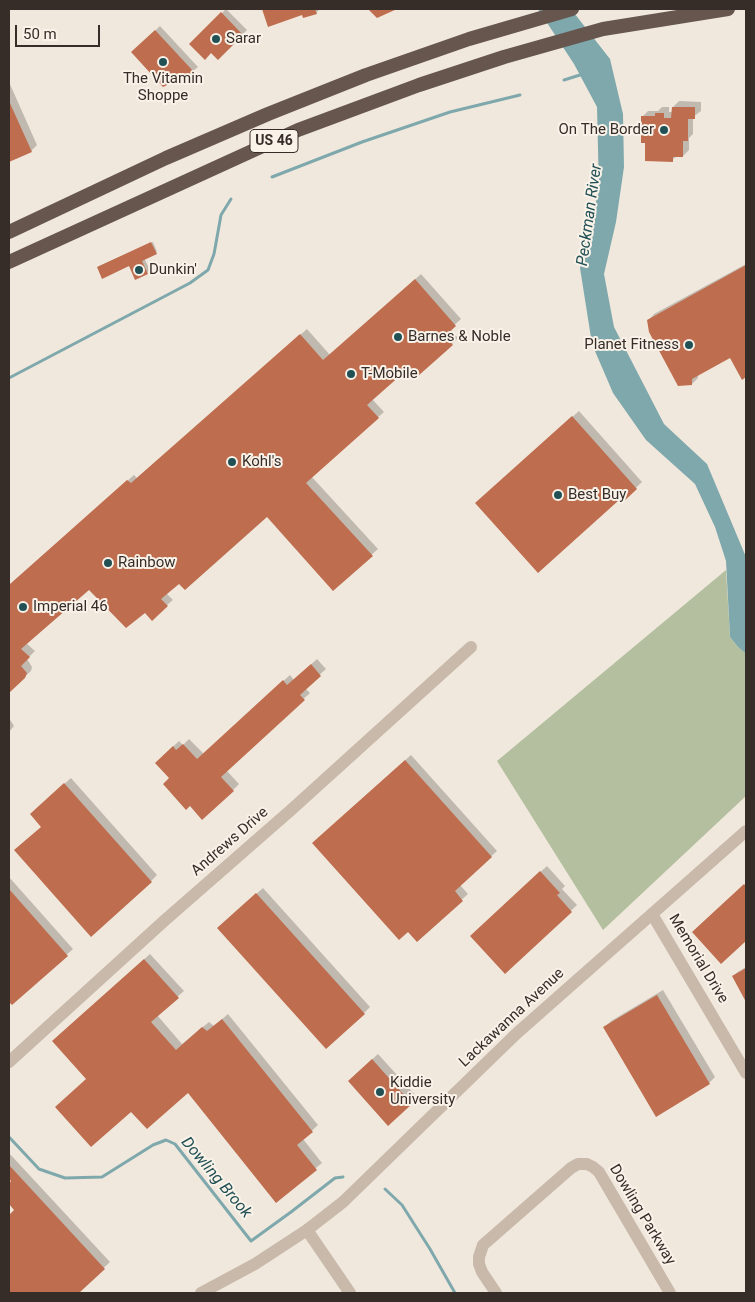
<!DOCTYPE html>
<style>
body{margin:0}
#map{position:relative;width:755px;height:1302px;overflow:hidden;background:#f1e8dd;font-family:Roboto,sans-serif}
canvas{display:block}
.frame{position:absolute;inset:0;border:10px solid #362d29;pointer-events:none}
.scale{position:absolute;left:15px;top:25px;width:85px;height:22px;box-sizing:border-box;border:2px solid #362d29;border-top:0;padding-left:6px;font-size:15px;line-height:18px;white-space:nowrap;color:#362d29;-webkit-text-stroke:4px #f9f2e9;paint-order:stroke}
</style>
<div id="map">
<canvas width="755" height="1302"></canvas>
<div class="frame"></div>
<div class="scale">50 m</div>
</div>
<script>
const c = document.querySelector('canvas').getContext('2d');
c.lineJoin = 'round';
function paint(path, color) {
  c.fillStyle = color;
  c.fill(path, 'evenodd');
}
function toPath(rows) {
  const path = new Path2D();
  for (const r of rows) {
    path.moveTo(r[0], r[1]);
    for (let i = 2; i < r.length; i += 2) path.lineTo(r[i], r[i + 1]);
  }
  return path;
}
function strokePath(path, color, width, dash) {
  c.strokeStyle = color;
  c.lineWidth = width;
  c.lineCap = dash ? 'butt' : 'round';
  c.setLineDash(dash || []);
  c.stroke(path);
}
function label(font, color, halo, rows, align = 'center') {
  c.font = font + ' Roboto,sans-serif';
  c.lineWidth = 4;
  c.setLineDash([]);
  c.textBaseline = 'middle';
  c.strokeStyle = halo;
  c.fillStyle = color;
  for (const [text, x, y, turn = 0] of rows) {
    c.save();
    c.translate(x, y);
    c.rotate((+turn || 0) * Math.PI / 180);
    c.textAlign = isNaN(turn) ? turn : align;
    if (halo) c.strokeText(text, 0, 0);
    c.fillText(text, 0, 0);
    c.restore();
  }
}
const green = toPath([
 [726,570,730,637,738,647,746,654,746,796,603,930,497,761]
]);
const water = toPath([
 [538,9,571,9,610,59,623,114,624,167,616,222,604,274,614,327,664,424,707,464,746,557,746,654,738,647,730,637,726,561,715,527,695,484,646,440,613,393,592,344,580,268,585,240,599,191,597,107,574,64]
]);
const shadow = toPath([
 [226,9,247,30,218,59,211,52,191,44],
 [263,9,320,9,316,13,303,14,269,25],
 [160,26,198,67,193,71,164,85,133,52],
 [9,82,37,145,31,151,9,161],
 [679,101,701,102,701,111,693,117,693,134,689,138,689,150,683,156,677,156,672,160,646,142,642,117,648,111,658,111,662,107,669,107,669,112,673,112,673,107],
 [153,242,157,252,144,258,150,270,147,273,134,263,99,266],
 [746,264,746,376,742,378,731,356,698,374,698,378,692,384,648,321,654,314],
 [421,274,461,319,450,329,458,338,452,344,410,365,372,399,384,412,311,476,378,549,333,590,267,515,166,593,173,600,167,605,145,612,89,588,26,643,35,651,27,659,32,667,31,671,9,691,9,585,134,475,137,478,307,329,330,355],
 [579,411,642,482,621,502,618,499,483,497],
 [317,659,326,669,305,688,310,693,226,770,239,784,233,790,170,778,162,757,179,741,183,745,189,739,204,754,290,675,294,680],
 [9,718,14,726,9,732],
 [411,755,497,851,460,885,468,894,417,940,320,837],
 [71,778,157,875,151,881,42,826,37,808],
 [547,866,565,886,562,889,577,905,505,973,477,930],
 [9,877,73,949,12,1004,9,1000],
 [746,884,746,940,721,962,700,926],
 [263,888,370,1007,364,1013,225,922],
 [150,954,184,991,157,1015,182,1044,209,1022,214,1026,228,1014,318,1125,303,1139,322,1163,276,1201,188,1091,131,1111,87,1079,59,1035],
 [746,967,746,1000,733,976,738,972],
 [663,990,715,1077,709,1083,605,1027,611,1021],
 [378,1054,417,1097,411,1103,355,1075],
 [9,1153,110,1262,77,1293,9,1293,9,1216,16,1209,9,1202,9,1185,13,1181,9,1177]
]);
const stream = toPath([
 [564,80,580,75,583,75],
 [272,177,362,142,450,112,520,95],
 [9,378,190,283,208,270,214,254,221,215,231,199],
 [9,1137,39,1169,65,1178,102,1177,153,1145,166,1140,175,1144,251,1241,291,1212,335,1178,343,1177],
 [385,1189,402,1205,430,1249,455,1293]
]);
const building = toPath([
 [262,9,315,9,317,14,303,18,302,15,268,27],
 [368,9,397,9,377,18],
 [221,12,243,35,218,60,211,53,205,60,189,44],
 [155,30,194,72,163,87,131,52],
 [9,101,32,152,9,162],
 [672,107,695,107,695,119,688,119,688,141,683,141,683,157,673,157,673,162,645,161,645,143,641,143,641,116,655,116,655,113,664,113,664,118,671,118],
 [151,242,157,254,142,261,148,274,135,280,129,266,102,279,97,267],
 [746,265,746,377,742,380,730,358,692,379,692,385,678,386,649,332,647,320],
 [415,279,456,326,445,336,453,345,418,376,410,367,367,405,379,418,306,483,373,556,333,591,267,517,185,590,179,584,161,599,168,606,152,621,145,613,126,628,89,590,21,649,30,657,21,666,27,673,25,678,9,693,9,585,127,480,131,483,300,334,323,360],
 [572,416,637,489,621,504,618,501,538,573,475,503],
 [311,664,321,676,300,695,305,700,221,777,234,791,202,820,190,806,186,810,163,784,169,778,155,763,173,746,176,750,183,744,197,759,283,680,287,685],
 [405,760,492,857,455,891,463,901,417,942,408,932,399,940,312,843],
 [64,783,152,882,91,937,14,850,41,827,30,814],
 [540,871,560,893,557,895,572,912,505,974,470,936],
 [744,884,746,886,746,941,721,964,692,932],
 [9,889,68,956,12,1005,9,1002],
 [256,893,365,1014,326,1049,217,928],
 [144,959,179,998,151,1022,176,1050,202,1027,207,1031,222,1019,313,1132,297,1145,317,1170,276,1203,188,1093,147,1129,131,1112,91,1147,55,1107,86,1079,52,1041],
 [746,968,746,1002,732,976],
 [657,995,710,1084,656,1117,603,1027],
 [372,1059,412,1104,388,1126,348,1081],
 [9,1165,105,1269,79,1293,9,1293,9,1215,14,1210,9,1204,9,1184,11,1181,9,1179]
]);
const minor = toPath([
 [652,914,746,1073],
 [9,1062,164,921,291,810,471,647],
 [307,1230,350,1293],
 [496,1293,482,1272,479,1264,479,1257,483,1245,571,1168,578,1164,587,1164,593,1167,599,1172,670,1293]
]);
const tertiary = toPath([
 [201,1293,255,1264,307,1230,343,1202,516,1034,746,831]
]);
const trunk = toPath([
 [9,232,166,158,268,114,366,75,469,39,572,9],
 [9,262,298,130,419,85,504,57,603,29,728,9]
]);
const markers = [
 [216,39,5,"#215055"],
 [163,62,5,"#215055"],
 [664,130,5,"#215055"],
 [139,270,5,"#215055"],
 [398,337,5,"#215055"],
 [689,345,5,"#215055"],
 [351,374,5,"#215055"],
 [232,462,5,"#215055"],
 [558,495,5,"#215055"],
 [108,563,5,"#215055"],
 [23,607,5,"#215055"],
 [380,1092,5,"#215055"]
];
const shields = [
 [274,141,48]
];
const shieldNames = [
 ["US 46",274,141]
];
const poiNames = [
 ["Sarar",226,39],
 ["The Vitamin",163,79,"center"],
 ["Shoppe",163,96,"center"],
 ["On The Border",654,130,"right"],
 ["Dunkin'",149,270],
 ["Barnes & Noble",408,337],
 ["Planet Fitness",679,345,"right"],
 ["T-Mobile",361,374],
 ["Kohl's",242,462],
 ["Best Buy",568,495],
 ["Rainbow",118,563],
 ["Imperial 46",33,607],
 ["Kiddie",390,1083],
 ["University",390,1100]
];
const streetNames = [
 ["Andrews Drive",230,842,-41],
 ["Memorial Drive",698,959,59],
 ["Lackawanna Avenue",512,1018,-43],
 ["Dowling Parkway",642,1215,59]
];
const waterNames = [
 ["Peckman River",590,215,-82],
 ["Dowling Brook",216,1178,50]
];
paint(green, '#b3bf9e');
paint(water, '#7ea8ac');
paint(shadow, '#0003');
strokePath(stream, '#7ea8ac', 3);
paint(building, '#be6d4e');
strokePath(minor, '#c8b9aa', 12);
strokePath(tertiary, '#c8b9aa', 12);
strokePath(trunk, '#66564e', 14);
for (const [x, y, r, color] of markers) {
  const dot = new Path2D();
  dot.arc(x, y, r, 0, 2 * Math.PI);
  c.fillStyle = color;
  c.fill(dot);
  strokePath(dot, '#f9f2e9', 2);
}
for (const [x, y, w] of shields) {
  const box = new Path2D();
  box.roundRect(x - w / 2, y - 11.5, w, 23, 4);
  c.fillStyle = '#f9f2e9';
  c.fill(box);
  strokePath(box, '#362d29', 1);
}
label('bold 14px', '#362d29', null, shieldNames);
label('15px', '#362d29', '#f9f2e9', poiNames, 'left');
label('15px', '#362d29', '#f9f2e9', streetNames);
label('italic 16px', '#215055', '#f9f2e9', waterNames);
</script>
